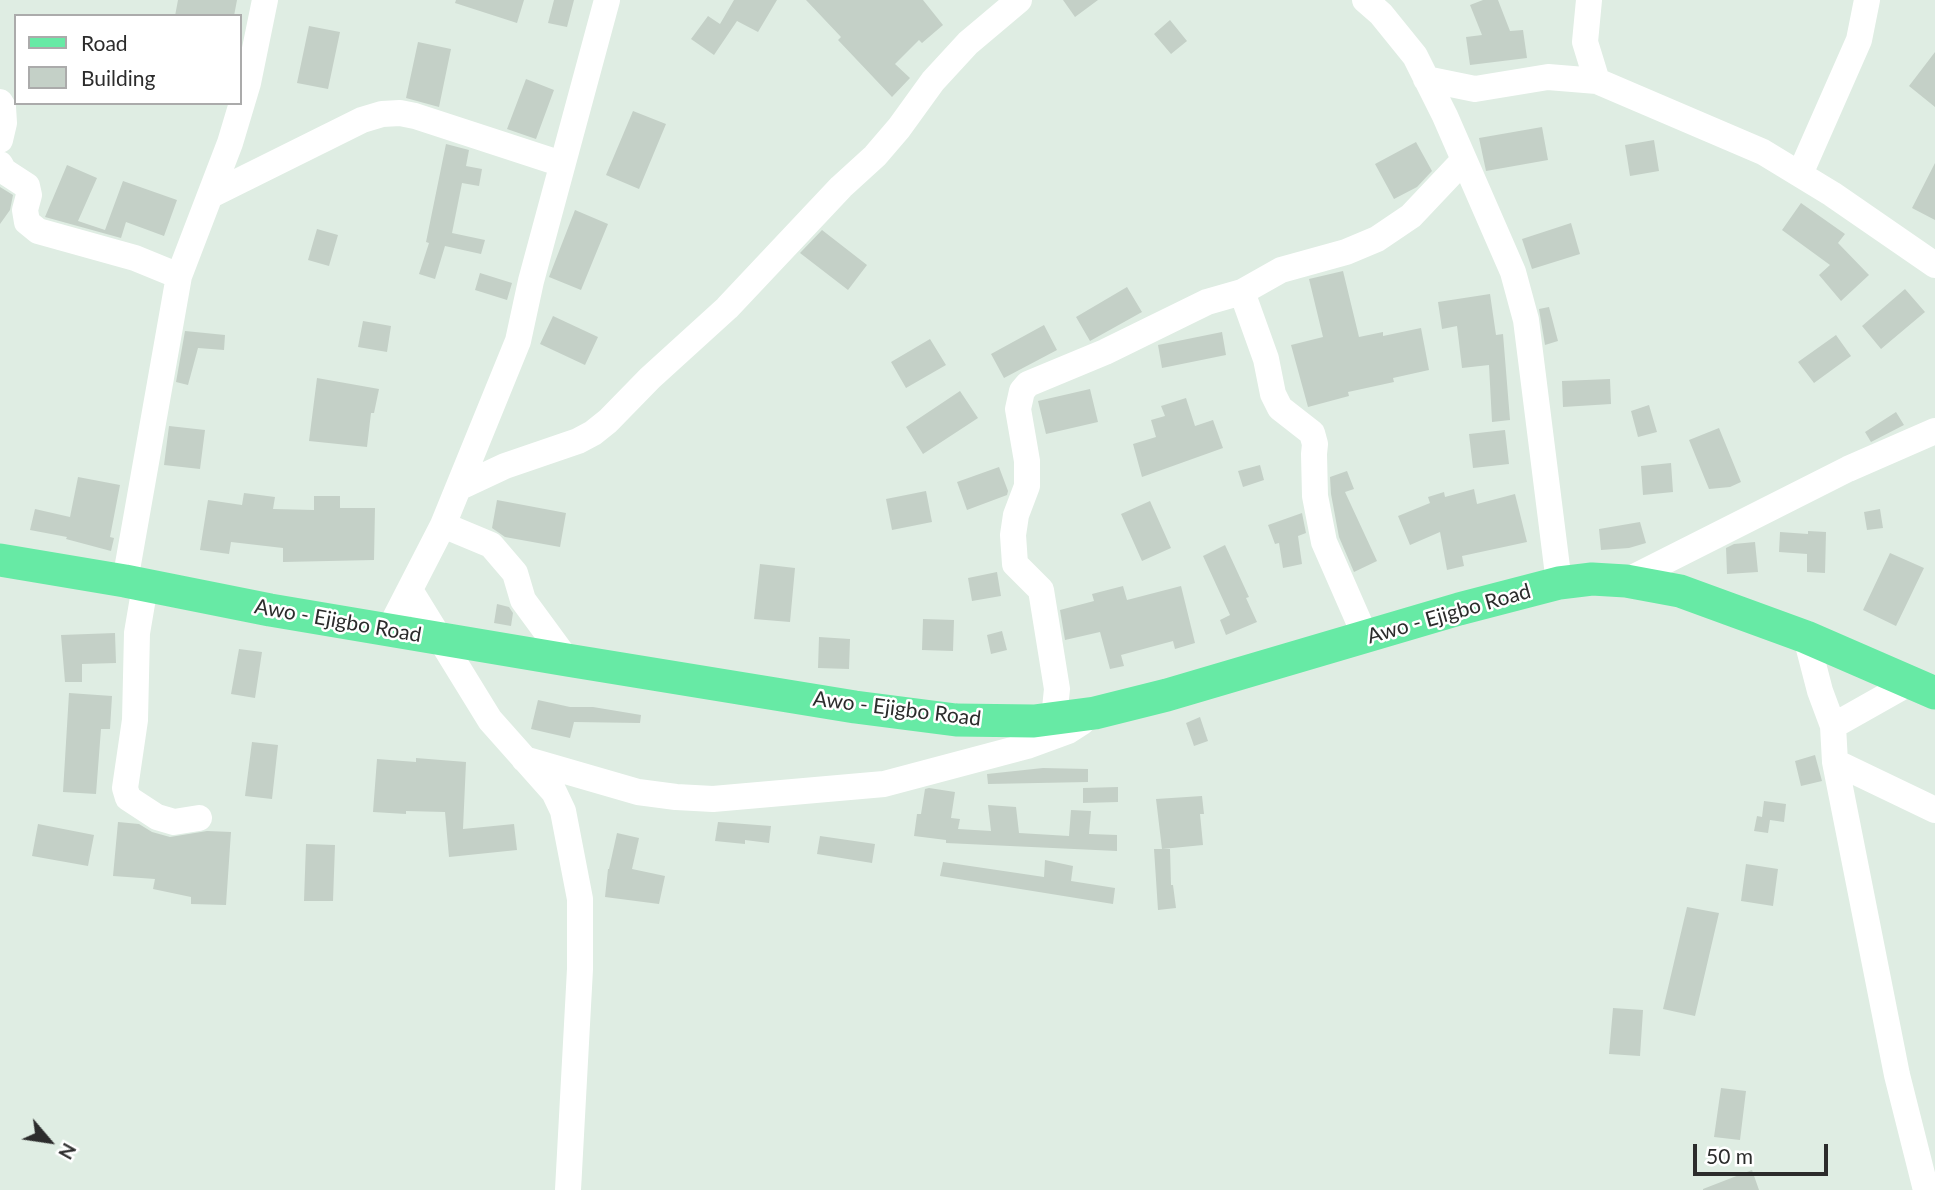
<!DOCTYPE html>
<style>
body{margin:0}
#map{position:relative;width:1935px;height:1190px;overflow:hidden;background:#dfede3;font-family:Lato,sans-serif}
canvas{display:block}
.legend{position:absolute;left:14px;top:14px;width:228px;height:91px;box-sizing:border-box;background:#fff;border:2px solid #ababab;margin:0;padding:9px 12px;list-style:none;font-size:21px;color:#2c2c2c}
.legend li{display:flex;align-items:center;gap:14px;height:35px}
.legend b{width:35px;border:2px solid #ababab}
.north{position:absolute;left:14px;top:1106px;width:70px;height:70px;-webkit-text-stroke:5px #fff;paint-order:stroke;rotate:119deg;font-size:19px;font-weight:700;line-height:28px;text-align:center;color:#2c2c2c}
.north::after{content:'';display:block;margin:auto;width:24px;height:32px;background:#2c2c2c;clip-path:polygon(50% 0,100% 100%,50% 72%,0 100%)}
.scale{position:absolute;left:1693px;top:1144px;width:135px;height:32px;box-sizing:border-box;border:4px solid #2c2c2c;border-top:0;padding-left:9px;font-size:21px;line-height:24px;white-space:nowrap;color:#2c2c2c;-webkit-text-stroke:5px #fff;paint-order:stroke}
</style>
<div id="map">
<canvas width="1935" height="1190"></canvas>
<ul class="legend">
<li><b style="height:9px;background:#67eaa5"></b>Road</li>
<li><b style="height:19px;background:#c4d0c7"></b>Building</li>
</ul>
<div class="north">N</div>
<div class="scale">50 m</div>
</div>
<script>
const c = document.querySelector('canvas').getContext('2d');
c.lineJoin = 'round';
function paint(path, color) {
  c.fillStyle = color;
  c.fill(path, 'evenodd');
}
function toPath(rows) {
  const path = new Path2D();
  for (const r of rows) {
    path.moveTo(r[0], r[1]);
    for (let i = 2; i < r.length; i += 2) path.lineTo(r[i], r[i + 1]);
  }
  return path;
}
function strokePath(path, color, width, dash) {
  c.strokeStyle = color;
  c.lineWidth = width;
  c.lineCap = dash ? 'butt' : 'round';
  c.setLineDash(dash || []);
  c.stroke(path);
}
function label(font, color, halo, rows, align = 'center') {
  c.font = font + ' Lato,sans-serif';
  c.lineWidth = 5;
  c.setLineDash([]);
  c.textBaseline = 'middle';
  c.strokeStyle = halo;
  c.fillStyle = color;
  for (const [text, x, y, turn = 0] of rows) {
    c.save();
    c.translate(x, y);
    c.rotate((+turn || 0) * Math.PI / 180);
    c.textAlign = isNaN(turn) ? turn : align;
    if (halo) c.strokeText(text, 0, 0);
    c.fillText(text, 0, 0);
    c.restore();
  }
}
const building = toPath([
 [178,0,237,0,234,16,175,16],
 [456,0,524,0,517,23,455,3],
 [554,0,574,0,567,27,548,23],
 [734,0,777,0,758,32,737,21,714,55,691,39,708,16,720,24],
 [806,0,923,0,943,25,922,43,919,40,895,64,910,78,892,97,838,40,841,37],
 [1063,0,1098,0,1075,17],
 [1483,0,1498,0,1510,31,1523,30,1527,58,1470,65,1466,37,1482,35,1470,5],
 [1170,20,1187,41,1171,54,1154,34],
 [309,26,340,32,328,89,297,83],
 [418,42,451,49,439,107,406,98],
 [1935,52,1935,107,1909,86],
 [526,79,554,90,536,139,507,129],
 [633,111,666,124,639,189,606,175],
 [1542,127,1548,160,1486,171,1479,138],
 [1654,140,1659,171,1630,176,1625,145],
 [1416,142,1432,171,1417,187,1394,199,1375,164],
 [446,144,469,150,466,166,482,169,479,186,462,183,452,233,485,240,481,254,445,246,435,279,419,274,429,243,426,242],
 [1935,163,1935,220,1912,208],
 [67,165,97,178,78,221,105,230,123,181,177,200,164,236,126,222,121,238,45,217],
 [0,187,13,195,10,210,0,224],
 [1801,203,1845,234,1838,243,1869,275,1841,301,1819,275,1830,265,1782,230],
 [575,210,608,224,581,290,549,277],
 [1571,223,1580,254,1532,269,1522,239],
 [317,229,338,235,329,266,308,260],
 [822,230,867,265,848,290,800,253],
 [1343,271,1359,337,1383,332,1383,336,1421,328,1429,370,1393,378,1394,382,1348,392,1349,396,1308,407,1291,345,1323,337,1309,279],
 [480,273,512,283,507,300,475,290],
 [1127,287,1142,312,1090,341,1076,317],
 [1905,289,1925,312,1881,349,1862,326],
 [1490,294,1496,335,1503,334,1510,420,1492,422,1489,365,1462,368,1457,326,1442,329,1438,302],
 [1549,307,1558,341,1545,345,1539,309],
 [553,316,598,337,585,365,540,344],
 [363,321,391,326,387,352,358,347],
 [1044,325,1057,350,1004,378,991,354],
 [185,331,225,335,224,350,198,348,188,385,176,382],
 [1222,332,1226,355,1162,368,1158,345],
 [1836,335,1851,356,1814,383,1798,362],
 [930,339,946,365,906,388,891,362],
 [317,378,379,389,374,413,371,413,367,447,309,441],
 [1610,379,1611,404,1563,407,1562,381],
 [1090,389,1098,422,1046,434,1038,401],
 [960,391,978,418,923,454,906,427],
 [1186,398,1195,426,1213,420,1223,448,1142,477,1133,444,1156,437,1151,420,1165,416,1161,406],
 [1649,405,1657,432,1638,437,1631,411],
 [1896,412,1904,425,1871,442,1865,432],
 [169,426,205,430,200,469,164,465],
 [1719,428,1741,482,1730,487,1709,489,1689,440],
 [1505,430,1509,464,1473,468,1469,434],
 [1671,463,1673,492,1643,495,1641,466],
 [1260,465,1264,480,1243,487,1238,471],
 [999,467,1008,491,1007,495,967,510,957,482],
 [1347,471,1354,489,1345,492,1377,561,1354,572,1339,537,1331,494,1330,477],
 [78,477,120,485,110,537,114,538,111,551,66,539,67,537,30,530,35,509,70,517],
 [1474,489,1477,504,1515,494,1527,542,1462,556,1464,566,1447,570,1440,532,1410,545,1398,516,1430,503,1428,497,1444,492,1445,497],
 [926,491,932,522,892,530,886,499],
 [244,493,275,497,273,509,314,510,314,496,340,496,340,508,375,508,374,560,283,562,283,548,231,542,229,554,200,550,208,500,242,505],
 [497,500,566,513,560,547,505,537,492,528],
 [1150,501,1171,548,1142,561,1121,514],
 [1880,509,1883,528,1867,530,1864,512],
 [1302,513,1306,533,1298,536,1302,564,1283,568,1279,543,1275,544,1268,525],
 [1640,522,1646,543,1629,548,1601,550,1599,529],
 [1808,531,1826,532,1825,573,1807,572,1807,554,1779,552,1780,532,1808,534],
 [1755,542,1758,572,1727,574,1726,548,1734,544],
 [1225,545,1249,597,1246,598,1257,622,1226,635,1220,620,1230,615,1203,556],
 [1890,553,1924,568,1896,626,1863,610],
 [760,564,795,568,790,622,754,619],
 [997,572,1001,596,972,601,968,578],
 [1123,586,1127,600,1181,586,1195,643,1175,649,1173,641,1121,655,1124,666,1110,669,1100,632,1065,640,1060,610,1094,601,1092,594],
 [497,604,509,607,513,613,511,626,494,623],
 [923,619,954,620,953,651,922,650],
 [1002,631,1007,650,991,654,987,635],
 [115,633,116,663,82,664,82,682,65,682,61,635],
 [819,637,850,639,849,669,818,668],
 [239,649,262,652,255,698,231,694],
 [69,693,112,696,110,729,101,729,96,794,63,792],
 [538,700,570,707,593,707,641,715,640,723,574,722,570,738,531,729],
 [1200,717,1208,741,1194,746,1186,723],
 [252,742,278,745,272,799,245,796],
 [1815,755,1822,781,1801,786,1795,761],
 [416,758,466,762,463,829,514,824,517,850,449,857,445,812,406,811,406,814,373,812,377,759,416,762],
 [1043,768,1088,769,1088,782,988,784,987,774],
 [1118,787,1118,802,1083,803,1083,788],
 [929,788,955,792,951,818,960,819,958,829,991,831,988,805,1016,807,1019,833,1069,836,1071,810,1091,811,1089,834,1117,835,1117,851,946,843,946,840,914,836,917,814,921,814,925,789],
 [1202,796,1204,814,1200,814,1203,845,1162,849,1156,799],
 [1764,801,1786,804,1784,822,1770,820,1768,833,1754,831,1757,816,1762,817],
 [118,822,139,824,152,832,170,837,207,831,231,832,226,905,191,904,191,897,153,889,155,879,113,876],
 [718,822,771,826,769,843,745,840,745,844,715,841],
 [38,824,94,835,88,866,32,856],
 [617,833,639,838,632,869,665,876,659,904,605,897,608,869,609,869],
 [820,836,875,844,872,863,817,854],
 [306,844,335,845,333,901,304,901],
 [1154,849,1170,849,1171,885,1173,885,1176,908,1158,910],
 [1045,860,1073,866,1071,881,1115,888,1113,904,940,876,943,862,1044,877],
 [1746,864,1778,869,1773,906,1741,901],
 [1687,907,1719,913,1695,1016,1663,1009],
 [1613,1008,1643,1010,1640,1056,1609,1054],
 [1721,1088,1746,1091,1740,1140,1714,1137],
 [1752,1170,1759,1190,1703,1190,1703,1189]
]);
const minor = toPath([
 [1365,0,1381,14,1415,56,1445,116,1513,272,1526,320,1559,583],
 [1589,0,1585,42,1597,81],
 [1426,79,1475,89,1548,77,1597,81,1763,152,1832,194,1935,265],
 [0,102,3,107,4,123,0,140],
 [0,164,4,171,27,186,29,195,25,210,27,222,38,231,135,258,179,276],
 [1800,174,1859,40,1867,0],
 [211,195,362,120,382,114,400,113,415,116,562,164],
 [1242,292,1266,359,1273,394,1280,408,1312,433,1315,444,1314,454,1315,496,1324,542,1366,638],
 [458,488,505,466,578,441,593,433,608,421,650,378,727,308,841,187,875,156,899,128,933,81,968,43,1019,0],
 [443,525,491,545,515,573,523,600,567,660],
 [125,581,179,276,230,143,248,83,265,0],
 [1626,581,1848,469,1935,431],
 [145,586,137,633,135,720,125,788,128,798,157,817,174,822,199,818],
 [410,590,490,720,554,792,563,811,580,899,580,969,568,1190],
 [389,630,443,525,518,341,531,281,607,0],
 [1806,637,1820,691,1833,726,1835,762,1897,1075,1926,1190],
 [1054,718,1057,689,1041,590,1015,564,1013,535,1016,515,1027,486,1027,461,1018,409,1022,391,1028,384,1105,352,1207,302,1242,292,1281,270,1346,252,1377,239,1411,216,1463,161],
 [1833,726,1911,682],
 [524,759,638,792,676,797,713,799,884,784,1027,746,1068,731,1082,722],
 [1835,762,1935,810]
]);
const major = toPath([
 [0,560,125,581,270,610,567,660,855,707,956,720,1034,721,1095,713,1167,695,1459,609,1559,583,1592,579,1626,581,1680,591,1806,637,1935,693]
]);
const streetNames = [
 ["Awo - Ejigbo Road",1449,614,-16],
 ["Awo - Ejigbo Road",338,621,10],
 ["Awo - Ejigbo Road",897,709,7]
];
paint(building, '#c4d0c7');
strokePath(minor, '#fff', 26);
strokePath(major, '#67eaa5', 33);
label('21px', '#2c2c2c', '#fff', streetNames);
</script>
